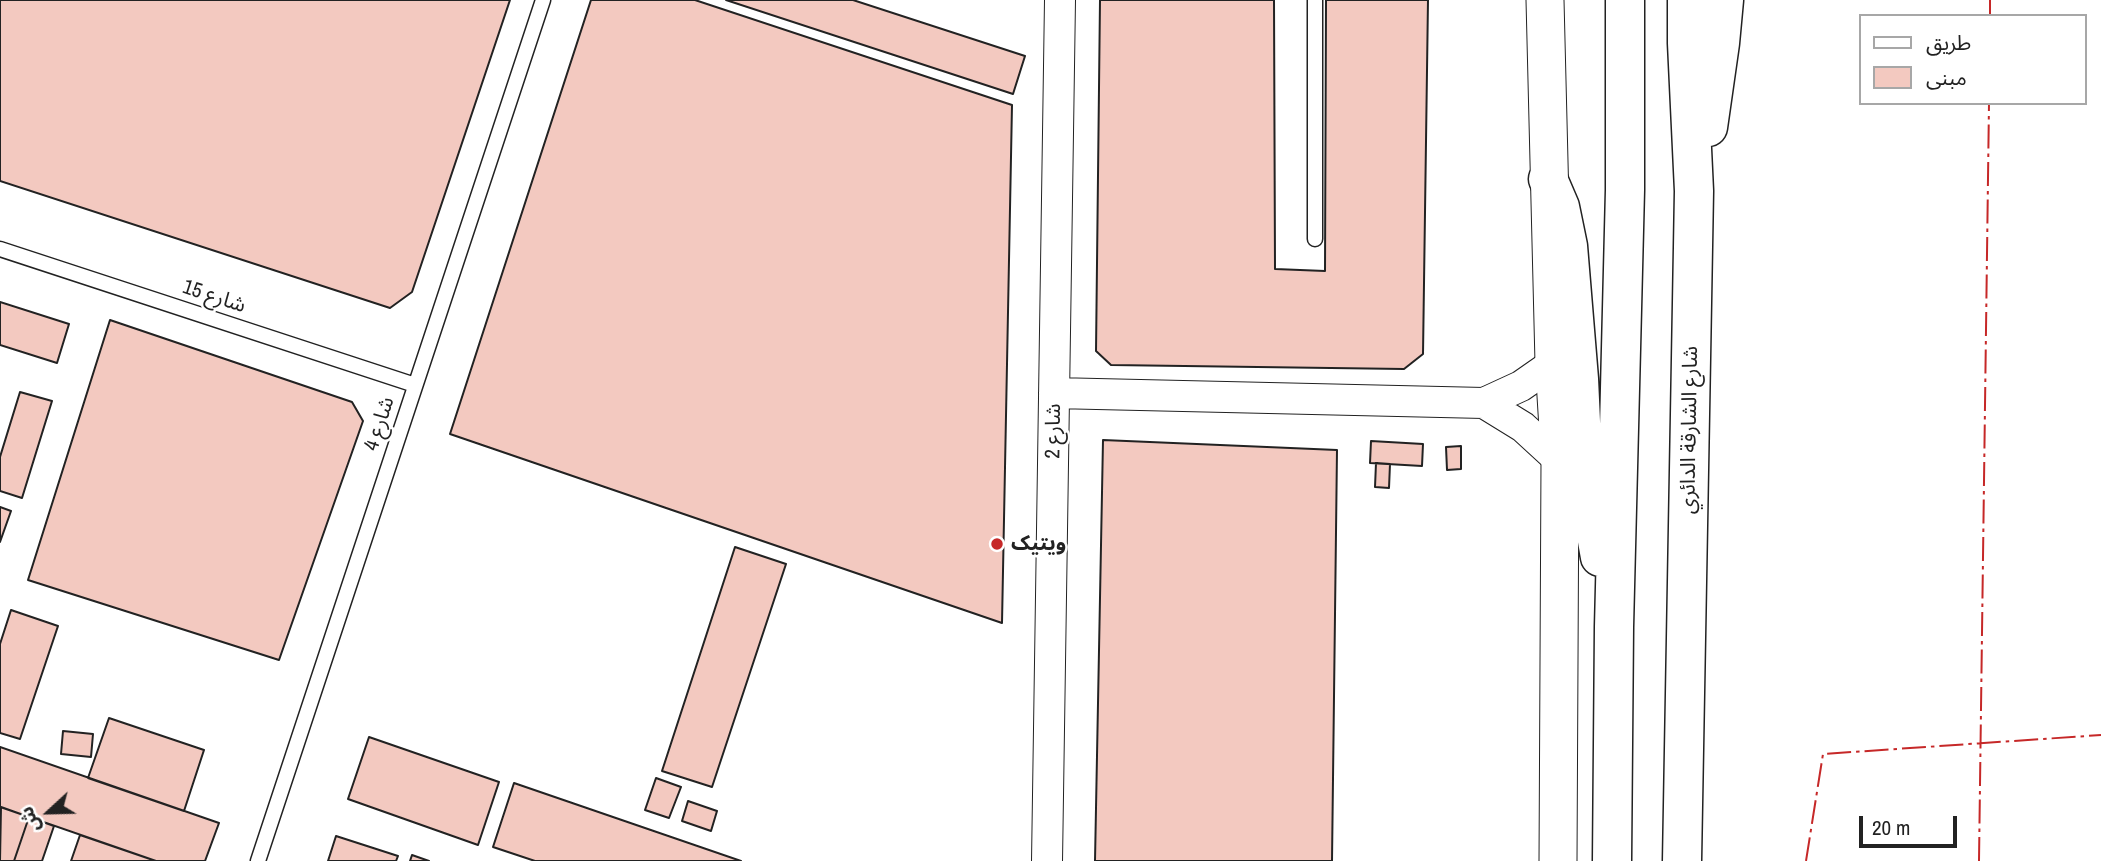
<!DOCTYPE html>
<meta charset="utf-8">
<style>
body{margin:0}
#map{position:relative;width:2101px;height:861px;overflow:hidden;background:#fff;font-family:"Archivo Narrow","Noto Sans Arabic",sans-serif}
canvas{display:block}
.legend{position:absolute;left:1859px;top:14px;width:228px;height:91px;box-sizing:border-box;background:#fff;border:2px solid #a7a7a7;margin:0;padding:9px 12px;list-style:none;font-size:21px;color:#222}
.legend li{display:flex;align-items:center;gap:14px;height:35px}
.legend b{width:35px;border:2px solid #a7a7a7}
.north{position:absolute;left:14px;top:777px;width:70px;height:70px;-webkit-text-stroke:5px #fff;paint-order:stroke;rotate:248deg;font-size:19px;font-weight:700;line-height:28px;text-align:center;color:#222}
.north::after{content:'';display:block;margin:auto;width:24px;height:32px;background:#222;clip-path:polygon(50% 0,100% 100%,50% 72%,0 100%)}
.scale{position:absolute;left:1859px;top:816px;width:98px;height:32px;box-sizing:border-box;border:4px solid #222;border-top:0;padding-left:9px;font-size:21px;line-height:24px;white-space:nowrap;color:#222;-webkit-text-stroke:5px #fff;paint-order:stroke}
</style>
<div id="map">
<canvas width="2101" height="861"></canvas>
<ul class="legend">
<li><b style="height:9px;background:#fff"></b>طريق</li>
<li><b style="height:19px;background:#f3c9c0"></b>مبنى</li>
</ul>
<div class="north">ش</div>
<div class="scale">20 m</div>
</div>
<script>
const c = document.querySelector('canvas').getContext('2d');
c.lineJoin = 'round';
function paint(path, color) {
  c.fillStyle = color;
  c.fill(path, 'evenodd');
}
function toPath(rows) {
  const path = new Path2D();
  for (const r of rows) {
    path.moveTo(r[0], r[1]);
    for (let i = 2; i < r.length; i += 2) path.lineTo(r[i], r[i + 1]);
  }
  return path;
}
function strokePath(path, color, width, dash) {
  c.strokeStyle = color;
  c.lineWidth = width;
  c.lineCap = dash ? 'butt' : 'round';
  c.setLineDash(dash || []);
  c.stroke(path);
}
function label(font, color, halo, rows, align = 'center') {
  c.font = font + ' "Archivo Narrow","Noto Sans Arabic",sans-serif';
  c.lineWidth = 5;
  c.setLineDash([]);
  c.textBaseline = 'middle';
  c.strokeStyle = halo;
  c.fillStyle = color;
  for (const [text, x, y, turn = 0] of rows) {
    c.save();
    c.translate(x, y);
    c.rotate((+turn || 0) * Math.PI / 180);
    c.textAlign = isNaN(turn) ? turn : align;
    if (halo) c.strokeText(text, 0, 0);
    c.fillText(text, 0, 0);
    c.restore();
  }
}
const building = toPath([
 [0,0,510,0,412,292,390,308,0,181,0,0],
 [591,0,695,0,1012,105,1002,623,450,434,591,0],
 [726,0,853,0,1025,56,1013,94,726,0],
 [1100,0,1274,0,1275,269,1325,271,1326,0,1428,0,1423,354,1404,369,1111,365,1096,351,1100,0],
 [0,302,69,324,57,363,0,345,0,302],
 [110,320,352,402,363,421,279,660,28,580,110,320],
 [20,392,52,401,22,498,0,491,0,457,20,392],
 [1103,440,1337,450,1332,861,1095,861,1103,440],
 [1371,441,1423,444,1422,466,1370,463,1371,441],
 [1461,446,1461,469,1447,470,1446,447,1461,446],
 [1376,463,1390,464,1389,488,1375,487,1376,463],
 [0,507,11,511,0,542,0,507],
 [735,547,786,564,712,787,662,771,735,547],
 [11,610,58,626,20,739,0,733,0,644,11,610],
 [109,718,204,750,184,811,88,778,109,718],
 [63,731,93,734,91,757,61,754,63,731],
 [369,737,499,782,478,845,348,799,369,737],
 [0,747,219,823,205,861,156,861,0,807,0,747],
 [656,778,681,787,669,818,645,810,656,778],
 [514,783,741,861,535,861,493,847,514,783],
 [688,801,717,811,711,831,682,821,688,801],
 [1,807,29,817,14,861,0,861,1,807],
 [29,817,54,826,42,861,14,861,29,817],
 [80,835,153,860,153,861,71,861,80,835],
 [336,836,398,856,396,861,328,861,336,836],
 [412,855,429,861,410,861,412,855]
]);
const service = toPath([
 [1315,239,1315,0],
 [0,249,415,385],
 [258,861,543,0]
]);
const minor = toPath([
 [1054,393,1484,403,1521,386,1554,363],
 [1484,403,1523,427,1560,461],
 [1047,861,1060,0]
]);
const tertiary = toPath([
 [1545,0,1554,363,1560,461,1558,861]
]);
const motorway = toPath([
 [1708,127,1720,43,1724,0],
 [1548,179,1560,207,1568,246,1579,379,1582,443,1587,485,1600,557],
 [1612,861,1614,627,1625,190,1625,0],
 [1682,861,1694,191,1687,43,1687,0]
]);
const power = toPath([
 [1990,16,1990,0],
 [1806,861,1823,754,2101,735],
 [1979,861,1989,103]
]);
const markers = [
 [997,544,7,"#c62828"]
];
const streetNames = [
 ["شارع 15",214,297,18],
 ["شارع 4",380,424,-72],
 ["شارع الشارقة الدائري",1690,430,-89],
 ["شارع 2",1054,431,-89]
];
const poiNames = [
 ["ویتیک",1011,544]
];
paint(building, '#f3c9c0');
strokePath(building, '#222', 2);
strokePath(service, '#222', 17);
strokePath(minor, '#222', 32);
strokePath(tertiary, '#222', 39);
strokePath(motorway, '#222', 41);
strokePath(service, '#fff', 14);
strokePath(minor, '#fff', 30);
strokePath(tertiary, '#fff', 37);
strokePath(motorway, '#fff', 38);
strokePath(power, '#c62828', 2, [24, 5, 3.5, 5]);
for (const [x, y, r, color] of markers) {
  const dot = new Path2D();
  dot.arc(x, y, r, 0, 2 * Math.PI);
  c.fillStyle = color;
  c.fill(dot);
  strokePath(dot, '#fff', 2.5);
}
label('21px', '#222', '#fff', streetNames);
label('bold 21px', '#222', '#fff', poiNames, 'left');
</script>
